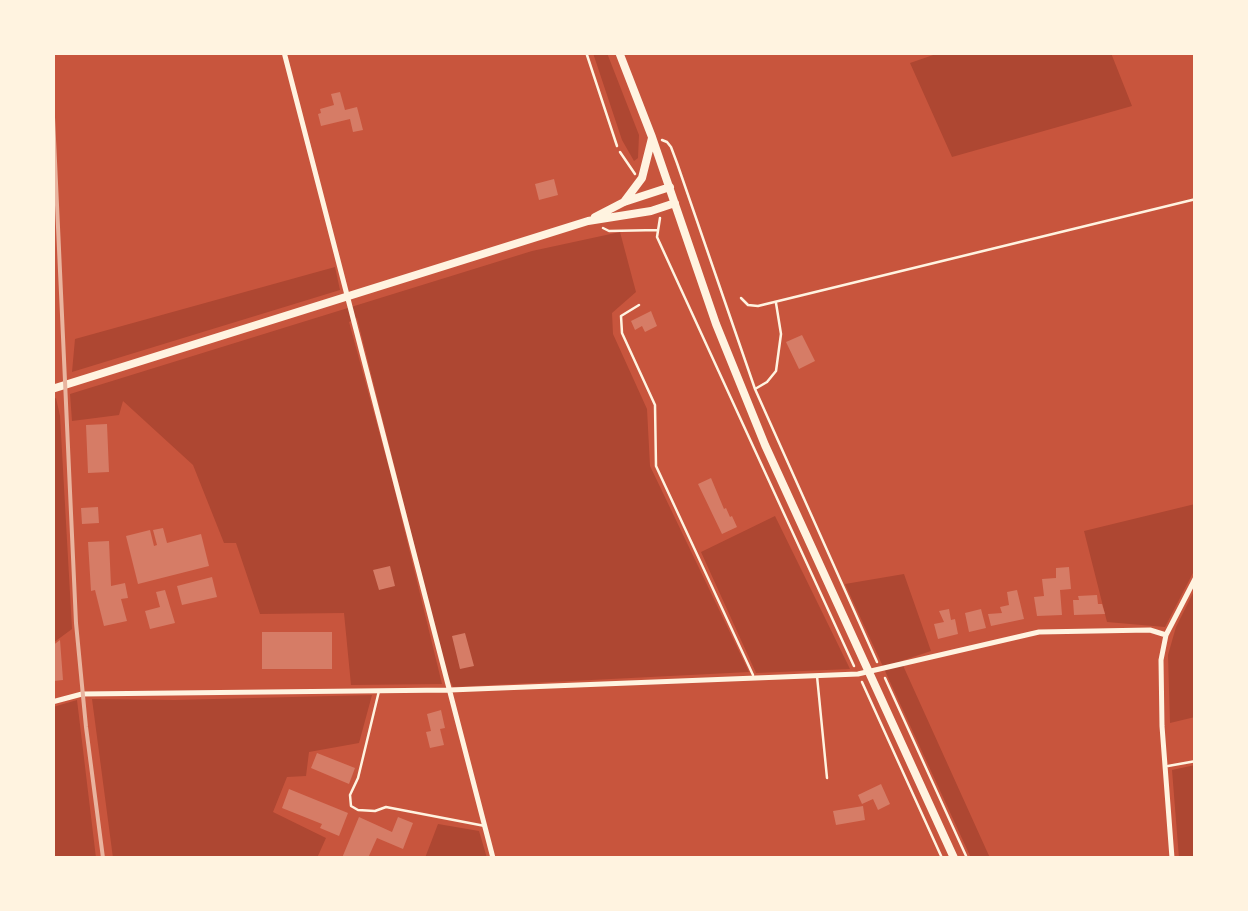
<!DOCTYPE html>
<style>
body{margin:0}
#map{position:relative;width:1248px;height:911px;overflow:hidden;background:#c8553d;font-family:Quicksand,sans-serif}
canvas{display:block}
.frame{position:absolute;inset:0;border:55px solid #fff3e0;pointer-events:none}
</style>
<div id="map">
<canvas width="1248" height="911"></canvas>
<div class="frame"></div>
</div>
<script>
const c = document.querySelector('canvas').getContext('2d');
c.lineJoin = 'round';
function paint(path, color) {
  c.fillStyle = color;
  c.fill(path, 'evenodd');
}
function toPath(rows) {
  const path = new Path2D();
  for (const r of rows) {
    path.moveTo(r[0], r[1]);
    for (let i = 2; i < r.length; i += 2) path.lineTo(r[i], r[i + 1]);
  }
  return path;
}
function strokePath(path, color, width, dash) {
  c.strokeStyle = color;
  c.lineWidth = width;
  c.lineCap = dash ? 'butt' : 'round';
  c.setLineDash(dash || []);
  c.stroke(path);
}
const green = toPath([
 [593,53,607,53,639,135,638,158,634,161,622,140],
 [939,53,1111,53,1132,106,952,157,910,63],
 [620,232,636,292,612,313,613,334,647,409,650,466,749,672,453,687,447,675,357,318,349,322,392,479,442,684,351,685,344,613,260,614,236,543,224,543,193,465,123,401,119,415,72,421,70,394,532,251],
 [335,267,340,290,72,372,75,339],
 [56,398,60,416,72,629,53,643,52,400],
 [1195,504,1195,569,1165,627,1107,622,1084,531],
 [775,516,850,669,756,673,701,552],
 [904,574,931,651,901,661,990,858,971,858,845,584],
 [1195,589,1195,717,1170,723,1168,655,1176,627],
 [372,695,359,743,309,752,306,776,287,777,273,812,326,838,317,858,113,858,92,699,175,700],
 [77,700,96,858,53,858,53,707],
 [1195,765,1195,858,1179,858,1172,770],
 [438,824,479,831,487,858,425,858]
]);
const building = toPath([
 [340,92,345,110,357,107,363,130,353,132,350,119,321,126,318,114,321,113,320,109,334,105,331,94],
 [554,179,558,195,539,200,535,184],
 [651,311,657,326,645,332,642,326,635,330,631,321],
 [802,335,815,361,799,369,786,342],
 [107,424,109,472,88,473,86,425],
 [711,478,724,509,726,508,730,517,732,516,737,527,722,534,698,484],
 [98,507,99,523,82,524,81,508],
 [163,528,167,543,201,534,209,566,138,584,126,536,150,530,154,546,157,545,153,530],
 [109,541,111,586,125,583,128,598,121,599,127,621,104,626,95,590,91,591,88,542],
 [390,566,395,586,379,590,373,570],
 [1069,567,1071,589,1060,590,1062,615,1037,616,1034,597,1044,596,1042,579,1056,578,1056,568],
 [212,577,217,597,182,605,177,586],
 [165,590,175,623,150,629,145,611,160,607,156,592],
 [1017,590,1024,619,991,626,988,614,1002,613,1000,607,1009,605,1007,592],
 [1097,595,1098,604,1102,604,1105,614,1074,615,1073,600,1079,600,1078,596],
 [949,609,951,620,955,619,958,634,938,639,934,624,944,622,939,611],
 [981,609,986,628,969,632,965,613],
 [262,632,332,632,332,669,262,669],
 [465,633,474,666,460,669,452,636],
 [60,640,63,680,54,681,52,646],
 [441,710,445,728,440,729,444,745,430,748,426,732,431,731,427,714],
 [317,753,355,768,349,784,311,768],
 [881,784,890,804,878,810,873,799,862,804,858,795],
 [289,789,348,813,339,836,320,828,322,824,282,808],
 [863,806,865,820,836,825,833,811],
 [359,817,392,832,398,817,413,823,403,849,377,838,368,858,342,858]
]);
const path = toPath([
 [662,140,667,142,671,147,677,163,755,389,877,662],
 [620,152,635,174],
 [660,218,657,237,854,666],
 [603,228,609,231,658,230],
 [741,298,748,305,758,306,1196,199],
 [755,389,767,382,776,371,781,334,776,303],
 [885,678,967,858],
 [862,682,942,858]
]);
const service = toPath([
 [586,52,617,146],
 [639,305,621,316,622,333,655,405,656,466,753,675],
 [817,676,827,778],
 [379,691,358,778,350,795,351,806,358,810,375,811,386,807,485,826],
 [1168,766,1196,761]
]);
const minor = toPath([
 [284,52,493,858],
 [52,702,82,694,450,690,858,674,1039,632,1150,630,1166,635],
 [1172,858,1162,726,1161,660,1166,635,1196,577]
]);
const secondary = toPath([
 [619,52,652,137,716,324,765,445,954,858],
 [624,202,642,178,652,138],
 [595,217,624,202,670,187],
 [52,389,588,221,651,211,675,203]
]);
const rail = toPath([
 [52,95,76,623,86,727,103,858]
]);
paint(green, '#ae4732');
paint(building, '#d67c66');
strokePath(path, '#fff3e0', 2.5);
strokePath(service, '#fff3e0', 2.5);
strokePath(minor, '#fff3e0', 5);
strokePath(secondary, '#fff3e0', 8);
strokePath(rail, '#e9b49f', 4);
</script>
